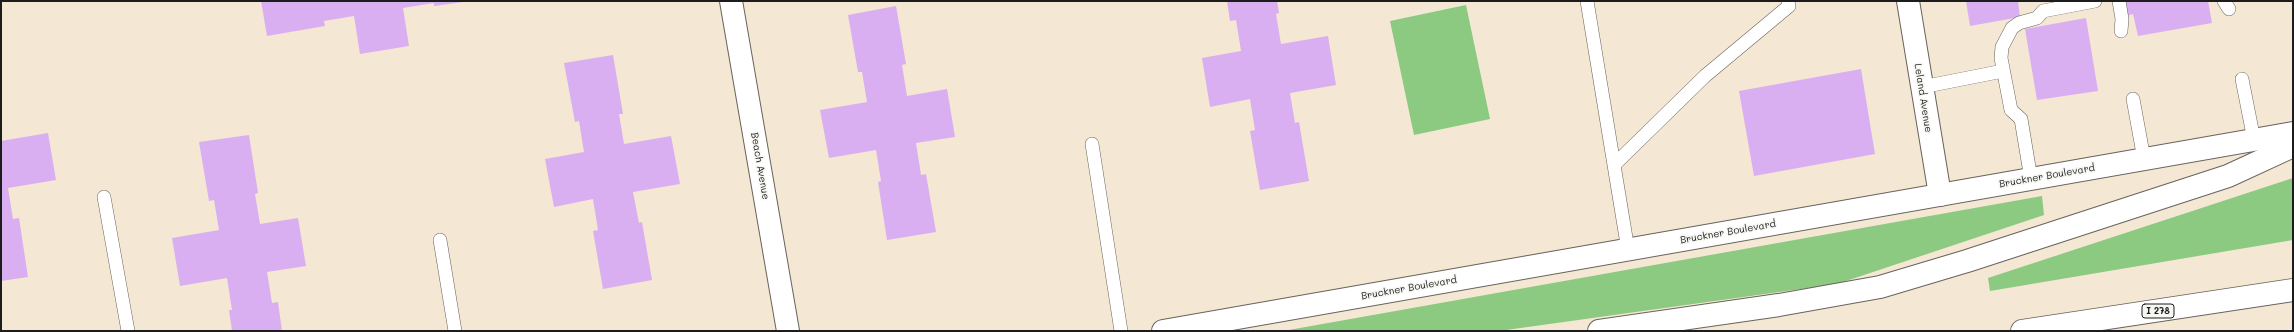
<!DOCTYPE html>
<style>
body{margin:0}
#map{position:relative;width:2294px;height:332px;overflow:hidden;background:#f4e7d3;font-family:Mali,sans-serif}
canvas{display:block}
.frame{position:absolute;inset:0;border:2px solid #1c1c1c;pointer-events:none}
</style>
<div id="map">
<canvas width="2294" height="332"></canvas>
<div class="frame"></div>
</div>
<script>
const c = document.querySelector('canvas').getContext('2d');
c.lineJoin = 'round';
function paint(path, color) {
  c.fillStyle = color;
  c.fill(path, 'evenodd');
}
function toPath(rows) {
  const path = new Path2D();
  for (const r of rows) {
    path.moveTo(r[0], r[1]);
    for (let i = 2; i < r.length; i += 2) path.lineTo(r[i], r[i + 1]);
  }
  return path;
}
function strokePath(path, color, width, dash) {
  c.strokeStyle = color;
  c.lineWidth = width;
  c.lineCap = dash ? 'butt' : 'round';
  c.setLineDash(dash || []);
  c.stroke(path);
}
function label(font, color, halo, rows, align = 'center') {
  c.font = font + ' Mali,sans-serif';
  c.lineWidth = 3;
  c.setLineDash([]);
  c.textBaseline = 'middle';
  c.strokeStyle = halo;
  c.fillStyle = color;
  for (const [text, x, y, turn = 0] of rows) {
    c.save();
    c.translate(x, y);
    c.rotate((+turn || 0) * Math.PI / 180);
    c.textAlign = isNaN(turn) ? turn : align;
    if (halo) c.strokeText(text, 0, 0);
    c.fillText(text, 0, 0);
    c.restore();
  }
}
const green = toPath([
 [1466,5,1490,119,1414,135,1390,21],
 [2293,178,2293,240,1990,291,1988,278],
 [2042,196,2044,215,1837,284,1499,331,1283,331]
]);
const building = toPath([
 [261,1,463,1,463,2,434,6,434,3,403,8,409,46,360,54,354,16,324,21,325,26,267,36],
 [1227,1,1277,1,1279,13,1276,14,1281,44,1328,36,1336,85,1290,93,1295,123,1299,122,1309,181,1260,190,1250,131,1255,130,1250,99,1210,107,1202,58,1241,51,1236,20,1230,21],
 [1966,1,2018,1,2020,17,1970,26],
 [2123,1,2208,1,2212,23,2138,36,2133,14,2126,16],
 [896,6,906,64,902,65,907,96,947,89,955,137,916,143,921,175,926,174,936,232,887,240,878,182,881,181,876,150,829,158,820,110,867,102,862,72,858,72,848,15],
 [2086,18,2098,91,2037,100,2025,29],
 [613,55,623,114,619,114,624,144,671,136,680,184,633,192,639,223,642,222,652,280,603,289,593,231,598,230,593,199,554,207,545,159,584,152,579,121,575,122,564,63],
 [1861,69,1875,154,1754,176,1739,91],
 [48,133,56,180,8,188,13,219,19,218,28,277,1,281,1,141],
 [249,135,258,193,255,194,260,224,298,218,306,266,267,272,272,303,278,302,282,331,232,331,229,310,232,310,227,278,180,286,172,238,219,230,214,200,209,201,199,142]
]);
const service = toPath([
 [1587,1,1628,250],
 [2119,1,2122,19,2121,31],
 [2224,1,2229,9],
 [2242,79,2254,140],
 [1922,87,2003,71],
 [2133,99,2144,159],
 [1092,144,1121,331],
 [1615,164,1705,76,1789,6,1788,1],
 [2031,179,2021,119,2011,110,2001,58,2002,47,2012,28,2019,23,2037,18,2043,11,2095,1],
 [104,197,128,331],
 [440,240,455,331]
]);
const minor = toPath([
 [731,1,788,331],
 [1908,1,1940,195]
]);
const secondary = toPath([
 [1163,331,2293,133]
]);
const motorway = toPath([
 [1599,331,1779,305,1880,287,1967,261,2228,176,2293,146],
 [2022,331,2293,290]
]);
const shields = [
 [2158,311,32]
];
const shieldNames = [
 ["I 278",2158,311]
];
const streetNames = [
 ["Leland Avenue",1923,98,81],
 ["Beach Avenue",760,166,80],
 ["Bruckner Boulevard",2047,176,-10],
 ["Bruckner Boulevard",1728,232,-10],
 ["Bruckner Boulevard",1409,288,-10]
];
paint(green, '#8cca81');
paint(building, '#daaff1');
strokePath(service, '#68635c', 14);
strokePath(minor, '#68635c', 24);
strokePath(secondary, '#68635c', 24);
strokePath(motorway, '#68635c', 24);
strokePath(service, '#fff', 13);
strokePath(minor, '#fff', 22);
strokePath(secondary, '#fff', 22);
strokePath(motorway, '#fff', 22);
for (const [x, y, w] of shields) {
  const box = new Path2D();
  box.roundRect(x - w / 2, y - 7, w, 14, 3);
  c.fillStyle = '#f6f6f2';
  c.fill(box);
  strokePath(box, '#1c1c1c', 1);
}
label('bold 9px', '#1c1c1c', null, shieldNames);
label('10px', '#1c1c1c', '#f6f6f2', streetNames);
</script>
